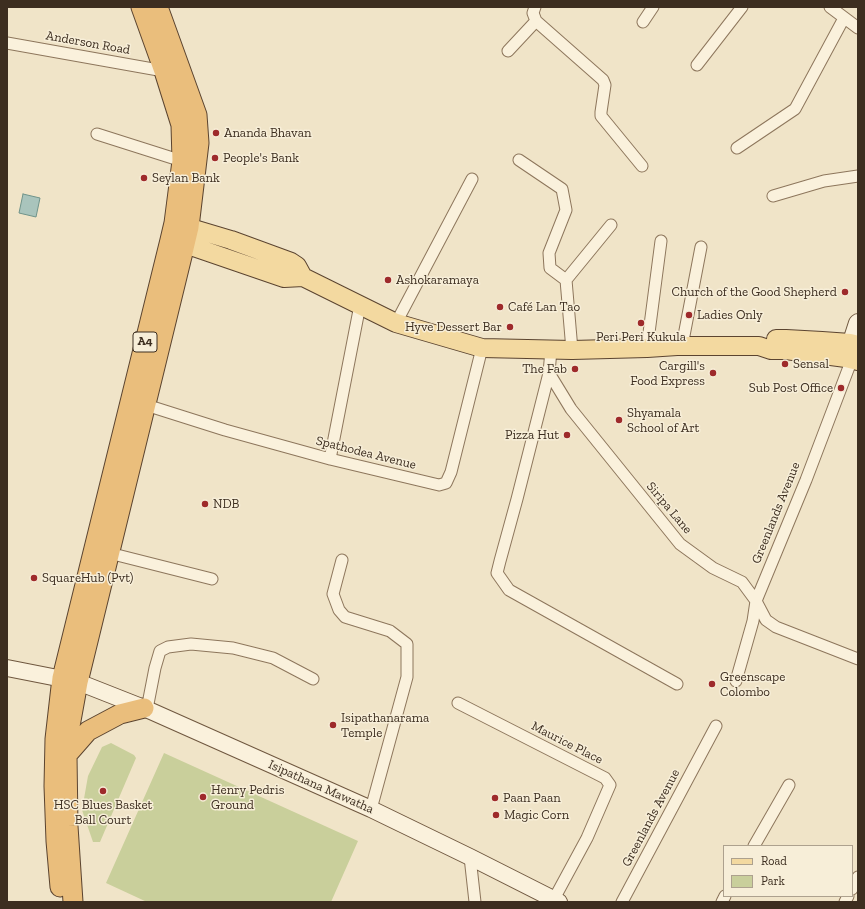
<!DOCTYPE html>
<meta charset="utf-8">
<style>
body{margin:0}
#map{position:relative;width:865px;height:909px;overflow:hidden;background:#f0e4c8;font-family:"Zilla Slab",serif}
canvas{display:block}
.frame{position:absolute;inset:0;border:8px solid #3d2e20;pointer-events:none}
.legend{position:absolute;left:723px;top:845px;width:130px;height:52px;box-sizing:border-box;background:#f7eed8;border:1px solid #ada18e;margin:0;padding:5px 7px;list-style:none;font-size:12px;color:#3d2e20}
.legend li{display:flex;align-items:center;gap:8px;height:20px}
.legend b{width:20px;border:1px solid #ada18e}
</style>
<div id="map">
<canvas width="865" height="909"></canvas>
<div class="frame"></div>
<ul class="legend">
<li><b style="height:5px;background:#f3d9a0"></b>Road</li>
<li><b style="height:11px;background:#c9cf9b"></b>Park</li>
</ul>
</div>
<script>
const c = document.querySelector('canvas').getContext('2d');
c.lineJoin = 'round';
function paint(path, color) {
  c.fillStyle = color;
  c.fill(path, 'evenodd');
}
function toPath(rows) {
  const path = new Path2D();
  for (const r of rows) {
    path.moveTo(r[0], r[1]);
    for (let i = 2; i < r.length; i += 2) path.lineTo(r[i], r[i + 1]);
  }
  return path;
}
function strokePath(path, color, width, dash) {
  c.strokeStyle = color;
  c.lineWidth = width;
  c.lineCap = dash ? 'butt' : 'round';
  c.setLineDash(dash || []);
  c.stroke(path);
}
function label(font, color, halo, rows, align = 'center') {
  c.font = font + ' "Zilla Slab",serif';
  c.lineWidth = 3;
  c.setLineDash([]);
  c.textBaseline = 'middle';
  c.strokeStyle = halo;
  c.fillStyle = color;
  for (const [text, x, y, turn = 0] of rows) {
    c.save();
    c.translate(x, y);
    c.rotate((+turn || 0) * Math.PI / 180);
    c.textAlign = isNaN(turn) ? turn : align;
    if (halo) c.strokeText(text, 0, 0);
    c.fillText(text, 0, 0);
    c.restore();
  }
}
const green = toPath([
 [111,743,134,755,136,758,100,842,93,842,82,810,88,776,102,747],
 [164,753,358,841,331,902,147,902,106,883]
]);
const water = toPath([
 [23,194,40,198,36,217,19,213,23,194]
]);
const minor = toPath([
 [535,7,533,13,536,21,603,80,605,85,601,112,601,116,642,166],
 [830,7,858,28],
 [643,22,653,7],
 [7,43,164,71],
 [508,51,536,21],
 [697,65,742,7],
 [97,134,182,161],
 [737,148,795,109,844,18],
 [519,160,562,189,566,210,549,253,550,268,566,280,572,350],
 [773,196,824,181,858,176],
 [566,280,611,225],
 [396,323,472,179],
 [682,346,701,247],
 [647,348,661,241],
 [551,350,549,373,571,409,680,544,713,568,742,582,756,601,766,620,776,627,858,659],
 [549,373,517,499,500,561,497,573,509,590,677,684],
 [146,405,225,430,330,459,439,485,446,483,451,472,482,348],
 [330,459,360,305],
 [109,553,212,579],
 [342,560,333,594,339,610,345,617,390,631,407,644,407,677,371,809],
 [736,681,753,621,756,601,806,480,852,359],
 [458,703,605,778,610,785,587,838,554,899],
 [147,709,155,668,160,651,168,647,191,644,233,648,273,658,313,679],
 [754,846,789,785],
 [470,857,475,902],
 [852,889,858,877],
 [622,902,716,726],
 [722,902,725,896],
 [845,902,848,896]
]);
const secondary = toPath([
 [847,354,857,323,858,322],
 [7,668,78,682,144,708,371,809,470,857,559,902]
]);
const primary = toPath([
 [174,223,231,240,291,262,297,266,303,277],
 [170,241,185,244,284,278,303,277,396,323,482,348,572,350,647,348,677,346,759,346,771,350,786,350,846,358,858,361],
 [776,339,786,339,822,341,850,343,858,345]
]);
const trunk = toPath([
 [67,755,88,731,120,714,144,708],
 [60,887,56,841,54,786,55,739,62,678,170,240,174,223,182,161,181,125,164,71,141,7],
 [73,902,68,826,67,755,68,737,78,682,185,244,189,227,199,143,197,115,158,7]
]);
const markers = [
 [216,133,4,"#9e2a2b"],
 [215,158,4,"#9e2a2b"],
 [144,178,4,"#9e2a2b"],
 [388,280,4,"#9e2a2b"],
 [845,292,4,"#9e2a2b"],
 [500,307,4,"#9e2a2b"],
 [689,315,4,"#9e2a2b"],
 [641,323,4,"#9e2a2b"],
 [510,327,4,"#9e2a2b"],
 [785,364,4,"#9e2a2b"],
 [575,369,4,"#9e2a2b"],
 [713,373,4,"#9e2a2b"],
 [841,388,4,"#9e2a2b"],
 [619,420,4,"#9e2a2b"],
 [567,435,4,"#9e2a2b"],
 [205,504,4,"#9e2a2b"],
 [34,578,4,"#9e2a2b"],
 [712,684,4,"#9e2a2b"],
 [333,725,4,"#9e2a2b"],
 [103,791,4,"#9e2a2b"],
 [203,797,4,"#9e2a2b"],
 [495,798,4,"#9e2a2b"],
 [496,815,4,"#9e2a2b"]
];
const shields = [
 [145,342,24]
];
const shieldNames = [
 ["A4",145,342]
];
const streetNames = [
 ["Anderson Road",88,43,10],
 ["Spathodea Avenue",366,453,14],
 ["Siripa Lane",669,508,50],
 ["Greenlands Avenue",776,513,-68],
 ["Maurice Place",567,743,27],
 ["Isipathana Mawatha",321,787,24],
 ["Greenlands Avenue",651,818,-62]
];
const poiNames = [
 ["Ananda Bhavan",224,133],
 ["People's Bank",223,158],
 ["Seylan Bank",152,178],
 ["Ashokaramaya",396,280],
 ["Church of the Good Shepherd",837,292,"right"],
 ["Café Lan Tao",508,307],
 ["Ladies Only",697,315],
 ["Hyve Dessert Bar",502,327,"right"],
 ["Peri Peri Kukula",641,337,"center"],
 ["Sensal",793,364],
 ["Cargill's",705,366,"right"],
 ["Food Express",705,381,"right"],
 ["The Fab",567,369,"right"],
 ["Sub Post Office",833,388,"right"],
 ["Shyamala",627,413],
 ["School of Art",627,428],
 ["Pizza Hut",559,435,"right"],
 ["NDB",213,504],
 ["SquareHub (Pvt)",42,578],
 ["Greenscape",720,677],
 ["Colombo",720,692],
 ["Isipathanarama",341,718],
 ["Temple",341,733],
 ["Henry Pedris",211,790],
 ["Ground",211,805],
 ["Paan Paan",503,798],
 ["HSC Blues Basket",103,805,"center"],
 ["Ball Court",103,820,"center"],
 ["Magic Corn",504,815]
];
paint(green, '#c9cf9b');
paint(water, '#a9c4bc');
strokePath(water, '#6f938a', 1);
strokePath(minor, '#8d765c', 13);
strokePath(secondary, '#6f573f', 18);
strokePath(primary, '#5b4430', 20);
strokePath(trunk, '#5b4430', 21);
strokePath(minor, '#faf1dc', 11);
strokePath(secondary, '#faf1dc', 16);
strokePath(primary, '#f3d9a0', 18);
strokePath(trunk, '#eabe7c', 19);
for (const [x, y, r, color] of markers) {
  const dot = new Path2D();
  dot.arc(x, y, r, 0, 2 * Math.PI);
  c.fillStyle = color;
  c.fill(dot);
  strokePath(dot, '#f7eed8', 1.5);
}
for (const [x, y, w] of shields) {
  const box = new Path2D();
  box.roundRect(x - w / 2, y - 10, w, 20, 3);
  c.fillStyle = '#f7eed8';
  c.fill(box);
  strokePath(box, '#3d2e20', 1);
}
label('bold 12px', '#3d2e20', null, shieldNames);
label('13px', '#3d2e20', '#f7eed8', streetNames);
label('13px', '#3d2e20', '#f7eed8', poiNames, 'left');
</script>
